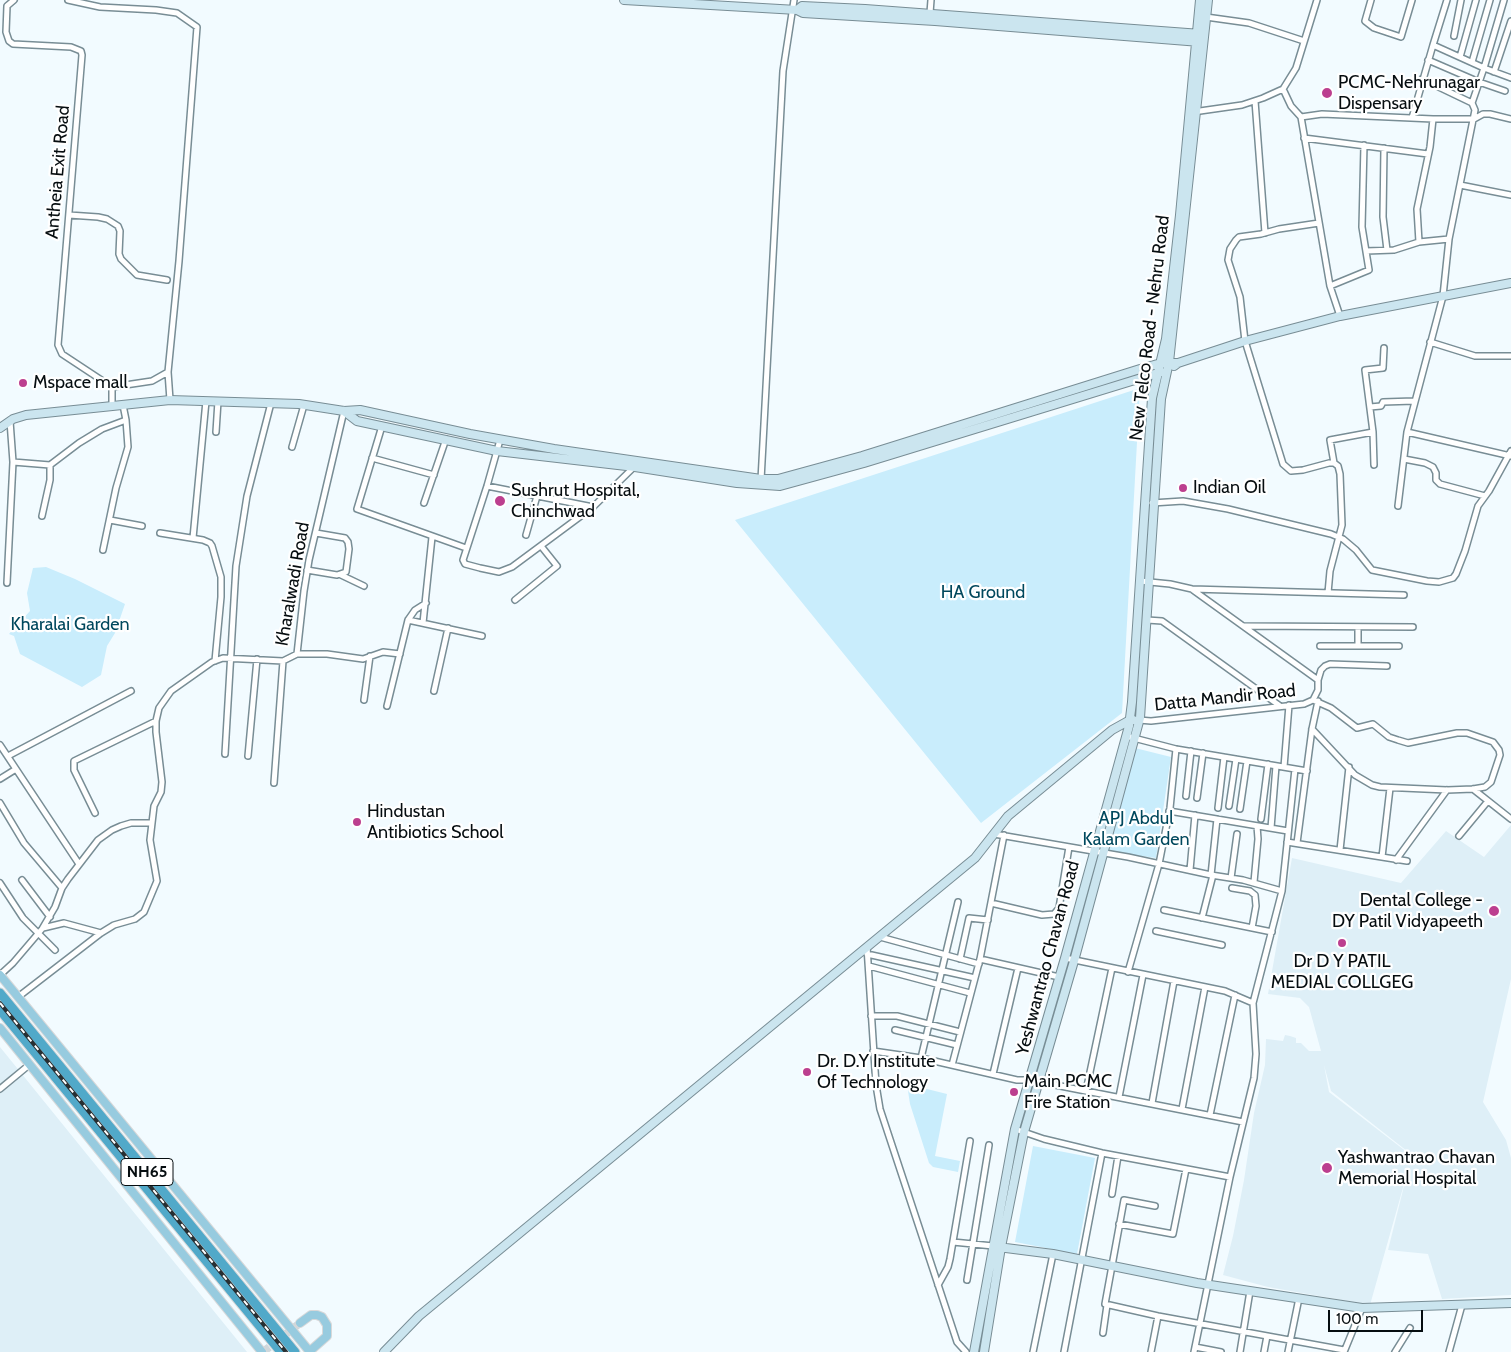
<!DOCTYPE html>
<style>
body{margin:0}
#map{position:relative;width:1511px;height:1352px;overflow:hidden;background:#f2fbff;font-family:Cabin,sans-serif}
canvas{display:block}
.scale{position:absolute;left:1328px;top:1310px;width:95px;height:22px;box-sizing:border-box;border:2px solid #060d10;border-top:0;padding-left:6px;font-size:15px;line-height:18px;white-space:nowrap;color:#060d10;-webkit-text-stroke:4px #fff;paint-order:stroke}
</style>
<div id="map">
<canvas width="1511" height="1352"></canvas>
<div class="scale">100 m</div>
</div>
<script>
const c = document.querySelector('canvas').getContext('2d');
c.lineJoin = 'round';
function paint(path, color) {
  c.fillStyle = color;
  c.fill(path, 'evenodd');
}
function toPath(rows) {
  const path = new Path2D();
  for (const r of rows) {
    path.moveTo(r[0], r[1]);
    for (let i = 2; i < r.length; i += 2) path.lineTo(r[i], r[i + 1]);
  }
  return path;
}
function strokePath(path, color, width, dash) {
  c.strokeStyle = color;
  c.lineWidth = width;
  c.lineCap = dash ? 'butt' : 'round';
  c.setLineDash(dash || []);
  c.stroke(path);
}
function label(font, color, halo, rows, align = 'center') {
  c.font = font + ' Cabin,sans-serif';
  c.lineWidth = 4.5;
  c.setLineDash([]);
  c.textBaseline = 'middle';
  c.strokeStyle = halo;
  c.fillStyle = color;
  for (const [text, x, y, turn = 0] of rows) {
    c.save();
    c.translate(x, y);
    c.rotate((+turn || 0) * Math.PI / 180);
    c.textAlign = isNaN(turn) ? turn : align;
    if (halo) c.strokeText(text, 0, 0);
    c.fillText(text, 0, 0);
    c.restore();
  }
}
const built = toPath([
 [1511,825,1511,979,1483,1102,1506,1140,1511,1158,1511,1295,1442,1299,1428,1254,1388,1250,1408,1170,1370,1305,1268,1287,1223,1275,1233,1236,1244,1180,1254,1113,1265,1065,1266,1039,1283,1041,1285,1035,1290,1036,1296,1038,1296,1043,1301,1043,1309,1051,1321,1051,1309,1007,1300,998,1268,994,1292,858,1401,883,1446,831,1484,857],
 [1324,1065,1331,1091,1412,1155,1412,1156,1329,1092],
 [0,1047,247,1352,0,1352]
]);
const green = toPath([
 [1140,388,1122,713,981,823,735,520],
 [46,567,75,579,125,604,115,633,107,646,101,675,82,687,20,654,14,636,9,634,30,611,27,593,33,568],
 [1135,748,1171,757,1156,858,1105,851],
 [907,1084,947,1094,935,1156,960,1161,958,1172,933,1167,929,1163,910,1104],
 [1033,1146,1095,1158,1077,1254,1015,1242]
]);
const primaryTunnel = toPath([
 [263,1352,300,1323]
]);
const street = toPath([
 [14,0,7,6,6,32,9,41,13,44,71,47,81,51,82,55,58,345,62,354,112,387,152,381,168,372,179,261,197,27,177,13,156,10,100,7,68,0],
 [1371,0,1365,21,1374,28,1401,37,1412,0],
 [1447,0,1433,45,1484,68,1472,103],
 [1504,0,1484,68,1511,78],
 [930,13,931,0],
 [1206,17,1249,23,1304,41],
 [1454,36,1461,0],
 [1460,57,1476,0],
 [1428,60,1479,82,1505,91],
 [1472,62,1490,0],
 [1494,72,1511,21],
 [1283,89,1291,106,1301,117,1330,286,1340,316],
 [1255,101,1265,233],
 [1193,112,1242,105,1263,98,1283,89,1296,68,1317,0],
 [1301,117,1322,114,1433,119,1474,119,1483,114,1490,114,1511,119],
 [1412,118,1433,45],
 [1433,119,1430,147,1417,209,1419,242,1449,239],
 [1304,138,1428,154],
 [1384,148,1383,217,1387,250],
 [1460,185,1511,195],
 [69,215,98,217,107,219,118,226,120,231,119,254,121,259,137,275,167,280],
 [1319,223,1279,229,1261,234,1239,237,1236,240,1230,249,1228,260,1240,297,1245,341,1283,464,1291,471,1303,470,1329,463,1334,463],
 [1366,251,1394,250,1419,242],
 [1330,286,1369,270,1362,227,1364,145],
 [1430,342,1475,356,1511,356],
 [168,372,170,400],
 [112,387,112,406],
 [1370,407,1381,406,1383,402,1414,401],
 [382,426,357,509,466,548],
 [216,432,218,401],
 [1373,432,1374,465],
 [1407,432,1511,456],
 [500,440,487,486,463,560,465,564,480,568,499,572,512,567,593,507,635,466],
 [292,447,304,405],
 [372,458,434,475],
 [1404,459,1425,463,1433,467,1436,473,1436,480,1440,484,1485,496],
 [13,462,50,465,50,480,42,516],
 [50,465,79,443,102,429,126,420,123,405],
 [761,480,783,71,794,0],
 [487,486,593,507],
 [424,503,446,439],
 [1152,503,1183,501,1228,509,1331,534,1343,539,1356,550,1372,570,1427,581,1439,582,1453,578,1456,574,1465,551,1478,506,1489,491,1511,451],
 [1398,506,1407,432,1443,296,1449,239,1475,110,1472,103,1422,79],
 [110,520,142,526],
 [160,533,203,540,210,543,212,546,221,577,221,597,215,661],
 [526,535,537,496],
 [193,538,206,401],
 [103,550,116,488,128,447,126,420],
 [307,570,337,575,346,572,349,549,348,542,345,538,316,533],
 [341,575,364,586],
 [1140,581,1170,584,1192,589,1404,595],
 [7,583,13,462,10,421],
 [1193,590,1318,680],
 [1328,593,1330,571,1342,525,1340,474,1338,466,1334,463,1330,440,1373,432,1365,370,1383,368,1384,348],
 [515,600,557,566,541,546],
 [408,620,482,636],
 [1147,620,1162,621,1280,706],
 [423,623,432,537],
 [1244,626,1413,627],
 [1358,627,1358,646],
 [1320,646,1399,646],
 [297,654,304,591,309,560,344,411],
 [434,691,448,628],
 [364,700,370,656],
 [1313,700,1318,690,1318,680,1321,670,1325,666,1330,664,1387,666],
 [387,706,408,620,415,610,426,603],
 [1139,720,1151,721,1304,704,1313,700],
 [1312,729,1355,775,1372,785,1380,787,1447,790,1473,789,1485,787,1491,782,1500,755,1499,750,1493,742,1467,733,1457,733,1408,743,1398,740,1389,737,1373,724,1357,728,1331,708,1313,700],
 [1126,736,1176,749,1307,771],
 [0,745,79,864],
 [225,754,236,566,247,496,271,403],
 [8,756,131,691],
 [248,756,257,659],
 [1284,767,1289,705],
 [0,779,16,769],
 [274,783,283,661],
 [1473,789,1511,819],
 [1186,796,1191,751],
 [1197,798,1203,753],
 [0,803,24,843,62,888],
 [1229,806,1236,759],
 [1218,808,1224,757],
 [1240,809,1247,761],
 [1169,811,1288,831],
 [95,813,74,770,74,761,156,721],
 [1261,819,1268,764],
 [1271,828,1276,766],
 [994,834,1128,857,1211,875,1243,880,1282,891],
 [1459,836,1488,801],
 [1287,842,1407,861],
 [1297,843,1312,729,1318,701],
 [1340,850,1349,767],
 [1382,857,1390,788],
 [1396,860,1447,790],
 [1190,870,1195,815],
 [1211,875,1217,819],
 [1231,878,1237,834],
 [22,880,50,917],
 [1254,882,1258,839,1257,826],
 [0,883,23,918,55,950],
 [1232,888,1250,891,1255,895,1256,906,1252,928],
 [991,903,1042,915,1054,914,1059,908,1069,847],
 [1164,910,1272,932],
 [1202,918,1213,875],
 [43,928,64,923,101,933],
 [1156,931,1222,945],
 [880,937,979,964],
 [867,947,876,1085,880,1109,957,1342,966,1352],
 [867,954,975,978],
 [1065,958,1225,991,1253,1003],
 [960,959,969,918,988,920],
 [980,959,1059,977],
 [869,966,970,993],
 [1128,972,1159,864,1170,808,1176,749],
 [0,975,13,963,42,929,55,907,62,888,68,879,98,840,112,830,121,826,131,823,152,823],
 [18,997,101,933,114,925,135,919,144,912,157,881,150,840,154,806,161,792,162,782,156,732,156,721,159,708,171,691,212,662,223,658,283,661,297,654,327,654,363,659,383,652,400,654],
 [871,1016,897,1016,960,1032],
 [895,1030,957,1045],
 [873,1051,921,1058,1017,1080,1030,1080,1243,1122],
 [921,1058,958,902],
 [952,1065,980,959,1004,835],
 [993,1074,1018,968],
 [0,1089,29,1065],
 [1086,1091,1112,968],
 [1119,1097,1143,975],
 [1152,1103,1174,981],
 [1182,1109,1205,987],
 [1210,1115,1235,995],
 [1015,1129,1044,1139,1102,1153,1230,1177],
 [1112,1194,1118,1156],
 [1155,1206,1124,1200,1105,1304,1158,1316,1344,1350],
 [1119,1224,1173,1234,1186,1169],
 [953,1242,993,1246],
 [967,1280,989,1145],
 [938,1285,948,1267,950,1259,970,1141],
 [1103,1333,1107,1305],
 [1195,1347,1221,1352],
 [1033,1352,1053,1254],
 [1064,1352,1102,1153],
 [1151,1352,1158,1316],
 [1194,1352,1230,1177,1254,1078,1256,1054,1253,1003,1282,891,1295,769],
 [1240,1352,1250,1291],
 [1264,1352,1267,1336],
 [1288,1352,1299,1298],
 [1344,1352,1362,1308],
 [1395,1352,1410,1328],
 [1449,1352,1462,1305]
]);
const secondary = toPath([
 [624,0,797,10,803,13,935,21,1200,42],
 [797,10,802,6,865,9,1201,34],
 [1174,366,1178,363,1245,341,1340,316,1511,283],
 [344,411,357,421,497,451,635,467,737,483,780,486,864,463,1161,372],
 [0,428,13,419,26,415,170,400,299,404,344,411,360,410,470,434,554,449,761,479,778,479,862,456,1140,369,1161,363,1178,363],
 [998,1247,1053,1254,1197,1283,1362,1308,1511,1303],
 [384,1352,419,1316,975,858,1008,816,1112,730,1130,720,1133,720],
 [974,1352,1015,1129,1065,958,1129,726,1132,702,1152,398,1166,339,1180,215,1200,0],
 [984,1352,1001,1247,1024,1132,1074,961,1140,718,1161,399,1169,362,1208,0]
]);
const primary = toPath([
 [0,975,310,1352],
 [0,1028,262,1352],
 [300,1323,311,1315,317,1315,322,1317,327,1325,327,1336,310,1351]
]);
const highway = toPath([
 [0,993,295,1352],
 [0,1010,281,1352]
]);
const rail = toPath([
 [0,1003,286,1352]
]);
const markers = [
 [1327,93,6,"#bc3f8f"],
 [23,383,5,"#bc3f8f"],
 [1183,488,5,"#bc3f8f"],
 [500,501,6,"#bc3f8f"],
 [357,822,5,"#bc3f8f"],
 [1494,911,6,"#bc3f8f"],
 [1342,943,5,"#bc3f8f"],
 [807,1072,5,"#bc3f8f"],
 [1014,1092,5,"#bc3f8f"],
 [1327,1168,6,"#bc3f8f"]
];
const shields = [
 [147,1172,52]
];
const shieldNames = [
 ["NH65",147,1172]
];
const poiNames = [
 ["PCMC-Nehrunagar",1338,83],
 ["Dispensary",1338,104],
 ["Mspace mall",33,383],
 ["Indian Oil",1193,488],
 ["Sushrut Hospital,",511,491],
 ["Chinchwad",511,512],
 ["Hindustan",367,812],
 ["Antibiotics School",367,833],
 ["Dental College -",1483,901,"right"],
 ["DY Patil Vidyapeeth",1483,922,"right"],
 ["Dr D Y PATIL",1342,962,"center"],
 ["MEDIAL COLLGEG",1342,983,"center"],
 ["Dr. D.Y Institute",817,1062],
 ["Of Technology",817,1083],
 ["Main PCMC",1024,1082],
 ["Fire Station",1024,1103],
 ["Yashwantrao Chavan",1338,1158],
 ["Memorial Hospital",1338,1179]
];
const streetNames = [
 ["Antheia Exit Road",58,172,-85],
 ["New Telco Road - Nehru Road",1150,328,-83],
 ["Kharalwadi Road",293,584,-80],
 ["Datta Mandir Road",1225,698,-6],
 ["Yeshwantrao Chavan Road",1048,958,-75]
];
const parkNames = [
 ["HA Ground",983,593],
 ["Kharalai Garden",70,625],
 ["APJ Abdul",1136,819],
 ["Kalam Garden",1136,840]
];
paint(built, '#deeff7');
paint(green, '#c9edfc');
strokePath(primaryTunnel, '#cfd7db', 8, [8, 4]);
strokePath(street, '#788d95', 8);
strokePath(secondary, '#788d95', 10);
strokePath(primary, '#d7d8d9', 10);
strokePath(highway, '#d7d8d9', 11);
strokePath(street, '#fff', 5);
strokePath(secondary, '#cbe5ef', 8);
strokePath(primary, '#97cbdf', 8);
strokePath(highway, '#51a9c9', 9);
strokePath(rail, '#282f32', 4);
strokePath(rail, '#fff', 2, [5.5]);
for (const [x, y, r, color] of markers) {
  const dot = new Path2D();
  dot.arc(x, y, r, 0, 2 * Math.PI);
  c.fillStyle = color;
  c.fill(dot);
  strokePath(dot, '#fff', 2);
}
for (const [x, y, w] of shields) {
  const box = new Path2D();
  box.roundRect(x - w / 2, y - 13.5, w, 27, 4);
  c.fillStyle = '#fff';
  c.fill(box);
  strokePath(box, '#060d10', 1);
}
label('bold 16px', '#060d10', null, shieldNames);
label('18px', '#060d10', '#fff', poiNames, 'left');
label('18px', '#060d10', '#fff', streetNames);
label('18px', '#00485d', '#fff', parkNames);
</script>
